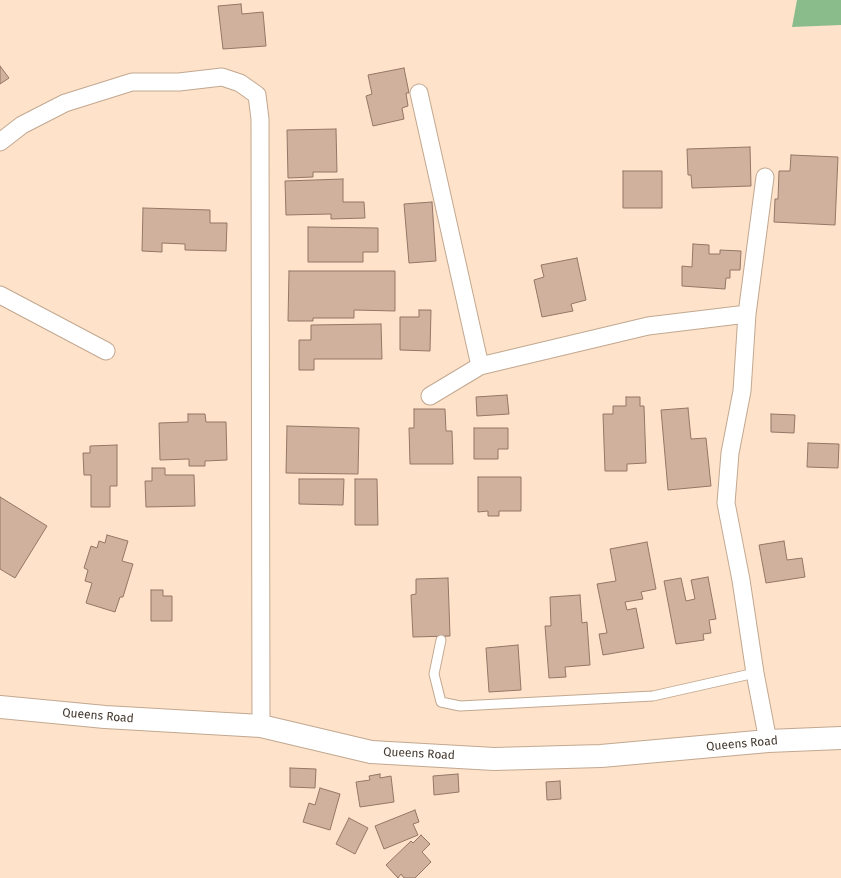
<!DOCTYPE html>
<style>
body{margin:0}
canvas{display:block;background:#fee2ca}
</style>
<canvas width="841" height="878"></canvas>
<script>
const c = document.querySelector('canvas').getContext('2d');
c.lineJoin = 'round';
function paint(path, color) {
  c.fillStyle = color;
  c.fill(path, 'evenodd');
}
function toPath(rows) {
  const path = new Path2D();
  for (const r of rows) {
    path.moveTo(r[0], r[1]);
    for (let i = 2; i < r.length; i += 2) path.lineTo(r[i], r[i + 1]);
  }
  return path;
}
function strokePath(path, color, width, dash) {
  c.strokeStyle = color;
  c.lineWidth = width;
  c.lineCap = dash ? 'butt' : 'round';
  c.setLineDash(dash || []);
  c.stroke(path);
}
function label(font, color, halo, rows, align = 'center') {
  c.font = font + ' "Fira Sans",sans-serif';
  c.lineWidth = 4;
  c.setLineDash([]);
  c.textBaseline = 'middle';
  c.strokeStyle = halo;
  c.fillStyle = color;
  for (const [text, x, y, turn = 0] of rows) {
    c.save();
    c.translate(x, y);
    c.rotate((+turn || 0) * Math.PI / 180);
    c.textAlign = isNaN(turn) ? turn : align;
    if (halo) c.strokeText(text, 0, 0);
    c.fillText(text, 0, 0);
    c.restore();
  }
}
const forest = toPath([
 [797,0,841,0,841,25,792,27]
]);
const building = toPath([
 [241,4,242,14,263,12,266,46,223,49,218,6,241,4],
 [0,66,9,78,0,84,0,66],
 [404,68,409,93,406,93,408,106,402,108,404,119,373,126,366,96,372,94,368,75,404,68],
 [336,129,337,172,313,172,313,177,288,178,287,130,336,129],
 [750,147,751,186,692,188,691,175,688,175,687,149,750,147],
 [791,155,838,157,835,225,774,222,775,199,778,199,779,171,790,171,791,155],
 [623,171,662,171,662,208,623,208,623,171],
 [343,179,343,202,364,202,365,218,331,219,331,214,286,215,285,181,343,179],
 [432,202,436,261,409,263,404,204,432,202],
 [143,208,210,210,210,223,227,223,226,251,185,250,185,244,162,243,162,252,142,251,143,208],
 [308,227,378,228,378,252,363,252,363,262,308,262,308,227],
 [693,244,709,245,709,254,720,254,720,250,741,251,740,270,730,270,730,278,726,278,725,289,682,286,682,266,692,267,693,244],
 [577,258,586,300,571,304,573,311,542,317,534,280,544,277,541,265,577,258],
 [289,271,395,271,395,311,354,310,354,318,313,318,313,321,288,321,289,271],
 [419,310,431,310,430,351,400,350,400,317,419,317,419,310],
 [381,324,382,359,314,359,314,370,299,370,299,340,311,340,311,325,381,324],
 [507,395,509,414,477,416,476,397,507,395],
 [626,397,640,397,640,406,644,406,646,463,627,464,627,471,605,471,603,414,613,414,613,406,626,406,626,397],
 [688,408,691,439,706,438,711,486,668,490,661,410,688,408],
 [414,409,445,409,446,431,452,431,453,464,410,464,409,428,414,428,414,409],
 [188,414,205,414,206,422,226,422,227,460,205,461,205,466,189,466,189,459,160,460,159,423,188,422,188,414],
 [771,414,795,415,794,433,771,432,771,414],
 [287,426,359,428,358,474,286,473,287,426],
 [474,428,508,428,508,449,498,449,498,459,474,459,474,428],
 [808,443,839,444,838,468,807,467,808,443],
 [117,445,117,486,110,486,110,507,91,507,91,475,84,475,83,453,90,453,90,446,117,445],
 [152,468,165,468,165,475,194,475,195,506,146,507,145,481,152,481,152,468],
 [478,477,521,477,521,511,499,511,499,516,488,516,488,511,478,512,478,477],
 [299,479,344,479,343,505,299,504,299,479],
 [355,479,377,479,378,525,355,525,355,479],
 [0,497,47,526,15,578,0,569,0,497],
 [107,535,128,541,122,561,133,564,123,597,120,597,115,612,86,603,92,583,85,581,88,570,84,568,91,546,97,548,99,541,105,543,107,535],
 [784,541,787,560,802,558,805,577,766,583,759,545,784,541],
 [647,542,656,589,641,592,643,599,625,602,627,610,636,608,644,648,603,655,599,634,607,633,597,584,616,581,610,549,647,542],
 [708,577,716,619,709,620,711,633,703,634,704,640,676,644,664,581,681,578,686,601,695,599,691,580,708,577],
 [448,578,450,636,413,637,411,595,416,594,416,579,448,578],
 [151,590,163,590,163,596,172,596,172,621,151,621,151,590],
 [580,595,582,623,587,622,590,665,565,667,566,677,549,678,545,626,551,626,550,597,580,595],
 [518,645,521,690,489,692,486,648,518,645],
 [290,768,316,769,315,788,290,787,290,768],
 [380,774,380,778,391,776,394,802,360,807,356,782,370,780,369,776,380,774],
 [458,774,459,792,434,795,433,776,458,774],
 [560,781,561,799,547,800,546,782,560,781],
 [320,788,340,794,330,830,303,822,309,803,315,805,320,788],
 [415,810,419,822,413,824,418,835,384,849,375,826,415,810],
 [349,818,368,828,355,854,336,844,349,818],
 [421,835,430,844,422,852,431,862,415,878,404,878,401,874,398,878,386,865,411,841,413,843,421,835]
]);
const service = toPath([
 [441,640,434,674,441,702,460,706,653,696,755,673]
]);
const minor = toPath([
 [419,93,480,366],
 [0,142,22,125,65,103,132,82,179,82,222,77,240,83,257,95,260,119,261,726],
 [765,177,747,314,742,391,730,453,726,503,741,580,755,673,768,741],
 [0,295,106,351],
 [430,396,480,366,648,326,747,314]
]);
const trunk = toPath([
 [0,707,105,717,261,726,371,752,494,759,601,756,768,741,841,738]
]);
const streetNames = [
 ["Queens Road",98,716,5],
 ["Queens Road",742,744,-5],
 ["Queens Road",419,754,3]
];
paint(forest, '#8abc8b');
paint(building, '#d0b19e');
strokePath(building, '#947765', 1);
strokePath(service, '#c2a890', 11);
strokePath(minor, '#c2a890', 19);
strokePath(trunk, '#c2a890', 24);
strokePath(service, '#fff', 9);
strokePath(minor, '#fff', 17);
strokePath(trunk, '#fff', 22);
label('12px', '#44392f', '#fff', streetNames);
</script>
